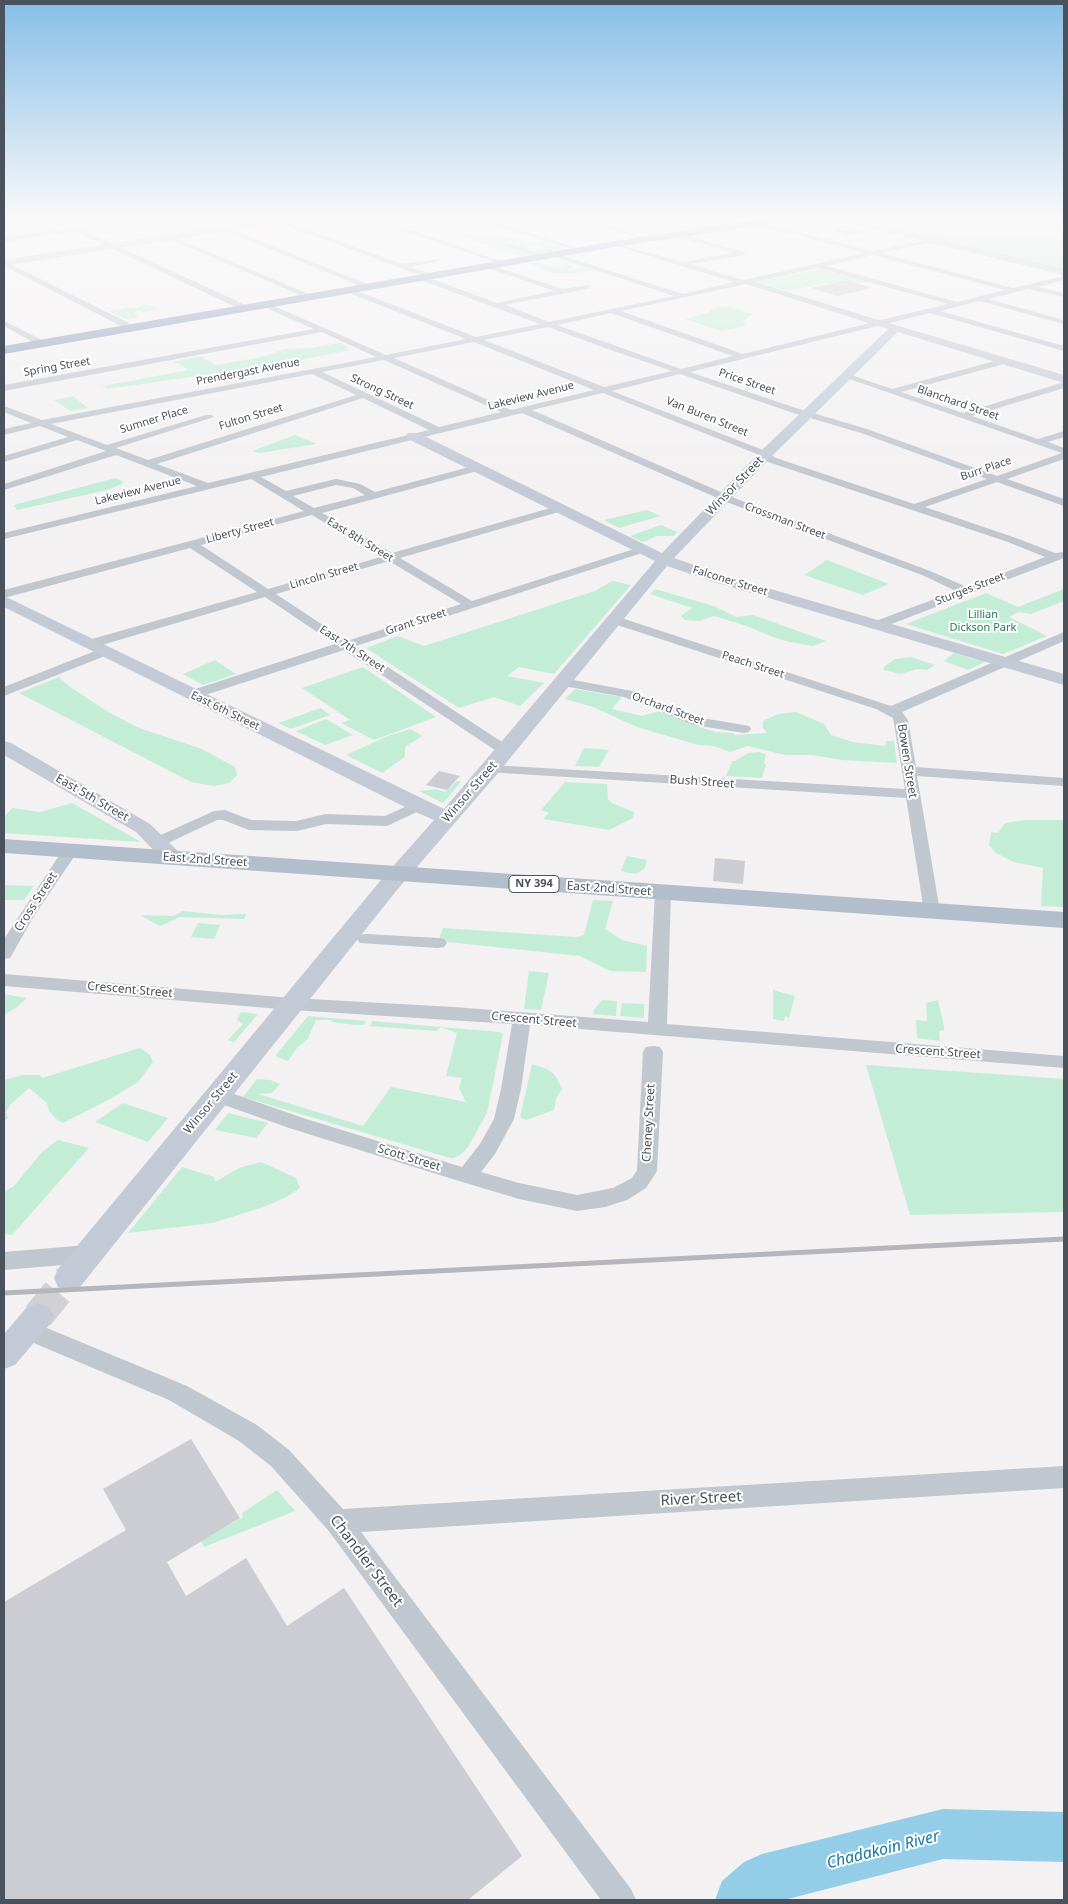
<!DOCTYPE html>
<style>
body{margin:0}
#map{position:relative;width:1068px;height:1904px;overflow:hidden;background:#f3f1f1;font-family:"Noto Sans",sans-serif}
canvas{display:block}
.frame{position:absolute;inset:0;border:5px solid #4a525d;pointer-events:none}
</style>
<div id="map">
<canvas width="1068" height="1904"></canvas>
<div class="frame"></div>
</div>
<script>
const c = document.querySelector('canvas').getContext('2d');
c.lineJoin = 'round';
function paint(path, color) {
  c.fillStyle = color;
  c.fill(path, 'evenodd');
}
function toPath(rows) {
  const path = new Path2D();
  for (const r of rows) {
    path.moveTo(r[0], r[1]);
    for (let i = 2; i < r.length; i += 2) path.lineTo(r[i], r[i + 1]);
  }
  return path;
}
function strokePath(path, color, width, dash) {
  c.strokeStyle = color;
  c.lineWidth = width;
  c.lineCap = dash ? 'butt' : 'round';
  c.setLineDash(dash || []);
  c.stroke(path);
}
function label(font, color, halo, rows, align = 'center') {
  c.font = font + ' "Noto Sans",sans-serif';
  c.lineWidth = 4;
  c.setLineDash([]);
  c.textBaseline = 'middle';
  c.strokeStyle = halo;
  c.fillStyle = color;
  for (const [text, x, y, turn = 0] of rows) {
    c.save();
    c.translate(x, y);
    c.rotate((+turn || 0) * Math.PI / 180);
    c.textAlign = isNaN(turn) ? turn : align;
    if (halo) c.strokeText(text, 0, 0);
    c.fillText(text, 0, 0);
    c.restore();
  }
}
const commercial = toPath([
 [274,222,292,229,249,236,232,229]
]);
const green = toPath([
 [4,219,193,219,216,227,186,232,168,225,94,236,77,229,4,239],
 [435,219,464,220,461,223,535,245,524,248,536,252,535,250,546,248,531,243,543,240,573,250,542,255,533,253,521,256,416,222],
 [589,219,681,219,686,224,647,230,611,219,598,221],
 [855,219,1064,219,1064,270,957,244],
 [536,262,559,268,567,265,574,266,568,271,576,268,586,270,579,267,581,266,594,270,578,273,552,273,528,263],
 [821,269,868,282,858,284,845,280,786,291,757,282],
 [146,305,160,309,143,312,137,310,134,313,140,317,125,319,109,311,132,307,140,309,137,307],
 [725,306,753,314,742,322,745,323,745,326,721,331,685,319,711,312,708,310],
 [340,343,349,347,346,351,223,375,219,373,107,389,102,386,189,370,177,363,171,362,200,356,216,365,262,357,284,349,310,348],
 [73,396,88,408,70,411,54,400],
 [295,435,317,444,259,453,252,451],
 [115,478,123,481,122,484,107,490,17,510,14,505],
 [647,510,660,516,619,528,604,520],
 [661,525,677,532,674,536,657,536,643,542,630,536],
 [827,560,889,584,863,595,804,575],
 [612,581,631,585,554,674,519,667,507,676,544,683,520,706,494,697,459,708,366,648,398,636,424,646,595,591],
 [655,589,714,606,736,617,753,615,826,641,813,646,790,642,773,637,744,625,714,616,699,621,685,620,681,616,692,608,650,594],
 [1064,589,1064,601,1031,614,1018,612,1009,617,1047,636,1003,654,906,624,986,593,1018,607],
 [954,653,985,662,968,670,944,661],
 [911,657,935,665,927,670,917,669,900,674,884,670,884,667,895,659],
 [215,660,236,674,203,685,183,674],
 [363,667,436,717,374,740,341,723,350,720,302,688],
 [59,677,70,687,110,713,139,728,202,749,235,767,237,775,229,783,214,786,191,782,19,693],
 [575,689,622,697,612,709,642,716,660,711,702,728,716,732,733,733,735,735,767,733,763,728,763,721,778,714,796,712,824,724,831,735,853,742,885,746,886,741,894,741,897,763,842,760,813,755,785,755,748,746,730,752,714,746,698,745,637,727,593,707,565,699],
 [321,708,330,715,291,729,278,723],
 [326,719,353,735,325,745,296,731],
 [411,729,422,736,405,747,405,757,382,773,346,755,388,736],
 [584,748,609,750,599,767,575,766],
 [759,752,766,754,764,764,766,764,762,778,726,776,732,761,735,761,748,753],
 [457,781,461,782,443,803,419,791,436,789,445,792],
 [565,782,607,784,608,799,612,803,634,812,633,818,609,830,543,819,549,813,541,810],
 [72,803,141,842,4,833,4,817,12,808,40,812],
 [1026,820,1064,820,1064,907,1041,906,1043,868,1014,862,996,853,989,845,991,832,998,833,1005,823],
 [627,856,647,860,645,868,636,874,624,872,621,870],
 [4,885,34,886,24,900,4,900],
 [593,900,613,901,605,929,622,940,647,946,646,972,610,971,580,956,438,941,443,928,576,937,584,935],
 [183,911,222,915,246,914,244,919,180,917,160,926,140,915,173,916],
 [198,923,220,925,214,939,191,937],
 [529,971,549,973,541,1010,524,1009],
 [773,990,795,996,789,1018,785,1016,784,1021,773,1019],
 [4,994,27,998,17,1007,4,1015],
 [602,1000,617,1001,616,1016,593,1014,594,1010],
 [938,1000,944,1027,944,1030,939,1031,940,1041,917,1038,916,1020,927,1021,926,1003],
 [622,1003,644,1004,644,1018,620,1016],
 [241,1012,258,1014,234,1042,228,1040,243,1024,237,1020],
 [308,1016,366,1021,364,1025,355,1025,333,1022,331,1020,316,1020,308,1039,297,1048,288,1061,277,1057,276,1055],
 [372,1021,441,1027,500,1032,503,1034,487,1113,468,1147,461,1154,454,1158,450,1158,243,1097,257,1079,270,1080,280,1084,272,1093,258,1094,363,1126,391,1087,466,1102,459,1088,462,1078,446,1076,457,1033,441,1027,437,1031,370,1026],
 [140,1048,150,1055,153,1062,138,1082,110,1099,63,1123,56,1119,49,1111,47,1103,29,1088,10,1105,6,1112,8,1118,4,1121,4,1080,23,1075,40,1075,42,1078],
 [532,1064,547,1069,555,1075,562,1089,556,1099,554,1110,526,1120,520,1117],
 [866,1065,1064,1079,1064,1212,910,1215],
 [123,1103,168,1118,148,1142,95,1122],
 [228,1113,268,1123,256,1138,215,1130],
 [58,1140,89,1148,12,1235,4,1234,4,1192,14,1186,42,1152],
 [261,1162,296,1178,300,1188,288,1196,264,1207,212,1223,128,1233,182,1167,214,1177,215,1182,239,1168],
 [277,1490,295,1511,204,1547,201,1541,243,1517,242,1513]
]);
const river = toPath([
 [943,1809,1064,1812,1064,1862,943,1859,784,1900,715,1900,722,1881,744,1862,762,1854,943,1809]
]);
const building = toPath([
 [846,280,872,288,837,296,811,288],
 [439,771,460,776,447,790,426,785],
 [715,858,745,861,743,884,713,881],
 [191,1439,240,1518,167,1562,186,1596,246,1558,287,1626,344,1588,522,1856,468,1900,4,1900,4,1602,126,1530,103,1489]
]);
const secondaryTunnel = toPath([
 [38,1316,69,1278]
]);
const street = toPath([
 [196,219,205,219,375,287,368,289,196,219],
 [274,219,279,219,402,264,439,259,439,261,410,267,434,275,435,277,432,279,497,303,554,291,488,268,486,267,490,265,563,289,589,285,590,287,586,289,505,305,549,322,674,296,552,256,552,254,554,253,683,294,734,282,613,245,613,243,683,262,734,253,675,236,675,234,677,233,745,252,745,254,741,256,690,264,743,280,864,253,754,224,754,222,756,221,873,251,934,239,934,241,881,253,1013,288,1064,276,1064,280,1038,287,1064,293,1064,297,1029,289,988,299,1064,320,1064,324,979,301,940,311,1064,346,1064,351,930,313,690,372,796,408,867,429,997,476,1062,453,841,376,848,374,892,389,1002,359,1008,359,1008,363,901,392,963,413,1064,382,1064,388,972,416,1038,439,1064,431,1064,437,1048,442,1064,448,1064,459,1007,479,1064,499,1064,506,997,482,925,507,1016,538,1055,553,1064,552,1064,558,881,628,873,628,871,625,873,622,956,591,922,575,729,503,522,413,261,477,286,491,336,479,360,484,375,492,477,465,481,466,481,470,322,513,392,553,554,507,562,507,563,509,562,511,400,558,472,601,637,548,645,548,647,550,645,552,356,646,511,748,513,751,511,754,501,754,344,650,196,698,186,698,184,695,186,692,335,644,265,597,95,647,85,647,84,644,85,641,257,592,190,548,4,598,4,590,304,511,251,479,4,539,4,533,197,486,116,455,4,490,4,484,106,451,77,440,4,462,4,456,68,437,40,426,4,435,4,429,31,423,4,412,4,406,42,420,376,357,322,332,4,391,4,385,314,329,264,307,263,305,267,303,386,355,466,339,349,293,349,289,352,289,476,337,540,324,420,280,419,278,422,276,274,221,274,219],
 [873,255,1005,290,957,302,827,266,873,255],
 [818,268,948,304,876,321,875,319,755,282,818,268],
 [746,284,869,323,870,323,743,354,621,311,746,284],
 [611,313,733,356,681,369,557,325,611,313],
 [548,327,608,349,672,371,604,387,484,340,548,327],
 [474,342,594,390,511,410,394,358,474,342],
 [384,360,501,412,439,427,322,372,384,360],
 [312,374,356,395,148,460,116,448,214,417,212,415,206,415,107,445,51,424,312,374],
 [680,374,790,412,861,433,987,479,914,504,776,458,763,450,612,391,680,374],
 [603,393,757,454,768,462,1008,542,1045,557,967,587,930,571,737,499,532,410,603,393],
 [363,398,429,430,208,483,157,464,363,398],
 [336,485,353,488,365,495,314,508,293,496,336,485],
 [312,515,381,557,268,589,201,545,312,515],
 [389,561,461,604,347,641,276,594,389,561],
 [369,219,378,219,510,264,504,265,369,219],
 [475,219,485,219,584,250,579,251,475,219],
 [574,219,584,219,651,239,646,240,574,219],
 [880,226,882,227,882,229,847,235,834,230,837,228,847,231,880,226],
 [76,227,250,307,251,309,244,311,75,231,4,242,4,238,76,227],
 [167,236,171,236,316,297,309,299,167,238,167,236],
 [507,243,546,256,547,257,544,259,505,246,504,245,507,243],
 [4,261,135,326,136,328,129,330,4,266,4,261],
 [4,321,44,341,45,343,38,345,4,326,4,321],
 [615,616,891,706,1064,632,1064,641,902,712,908,720,916,767,1064,778,1064,786,917,776,940,911,938,915,932,916,926,915,924,911,906,798,486,772,484,769,486,766,491,765,905,789,893,718,876,709,611,623,609,620,611,617,615,616],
 [105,647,110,648,111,651,110,654,4,696,4,687,105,647],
 [563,678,632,691,702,718,744,725,749,726,751,729,749,732,744,733,694,725,624,697,558,685,556,682,558,679,563,678],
 [418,801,423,803,426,806,423,809,387,826,326,824,297,831,249,830,223,820,217,820,164,845,152,845,150,842,152,839,214,811,225,810,251,820,296,821,326,814,385,816,418,801],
 [70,846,76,848,78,851,34,916,10,958,4,959,4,939,64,848,70,846],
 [663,888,669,889,671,893,667,1024,1064,1056,1064,1068,530,1025,521,1089,514,1119,495,1154,481,1172,519,1183,577,1195,613,1188,632,1178,637,1170,643,1052,646,1047,653,1046,660,1047,663,1052,657,1171,646,1188,627,1200,605,1207,577,1211,519,1199,459,1181,289,1128,210,1100,207,1095,210,1090,217,1088,303,1118,462,1167,480,1144,494,1119,501,1089,512,1024,292,1010,4,986,4,974,292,998,454,1007,648,1022,655,893,657,889,663,888],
 [366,934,438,938,444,939,447,943,444,947,438,948,360,943,357,939,360,935,366,934],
 [87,1245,95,1248,98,1254,95,1260,87,1263,4,1270,4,1252,87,1245],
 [25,1319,187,1386,257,1425,289,1450,343,1509,1064,1466,1064,1488,361,1532,631,1889,636,1900,601,1900,328,1530,271,1466,239,1441,169,1400,17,1336,13,1329,17,1322,25,1319]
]);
const secondary = toPath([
 [267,219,287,219,283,222,4,266,4,260,267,219],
 [840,219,855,219,1064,269,1064,275,841,221,840,219],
 [872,318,1064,375,1064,383,898,332,770,458,674,558,726,576,1064,674,1064,685,714,582,667,566,498,773,397,890,80,1287,69,1290,58,1287,54,1278,58,1269,381,880,434,820,411,810,4,607,4,596,444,809,655,561,408,439,406,436,408,433,418,433,662,553,760,452,888,329,868,323,867,321,868,319,872,318],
 [4,741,11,743,150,824,185,858,182,863,174,865,166,863,136,832,4,755,4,741],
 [38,1303,49,1307,54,1316,49,1325,15,1365,4,1369,4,1334,27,1307,38,1303]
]);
const primary = toPath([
 [4,839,1064,912,1064,928,4,853,4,839]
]);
const highway = toPath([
 [762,219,787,219,782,222,615,247,4,354,4,346,615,241,762,219]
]);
const rail = toPath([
 [4,1293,1064,1239]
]);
const farStreetnames = [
 ["Spring Street",57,367,-10],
 ["Prendergast Avenue",248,372,-11],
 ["Price Street",747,382,19],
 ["Strong Street",382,392,25],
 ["Lakeview Avenue",531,396,-14],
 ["Blanchard Street",958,403,19],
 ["Fulton Street",251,417,-17],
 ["Van Buren Street",707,417,22],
 ["Sumner Place",154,420,-17],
 ["Burr Place",986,469,-19],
 ["Lakeview Avenue",138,491,-14],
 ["Crossman Street",785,521,21],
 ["Liberty Street",240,531,-15],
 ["East 8th Street",360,540,31],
 ["Lincoln Street",324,576,-16],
 ["Falconer Street",730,581,17],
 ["Sturges Street",970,589,-21],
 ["Grant Street",416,622,-18],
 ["East 7th Street",352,649,33],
 ["Peach Street",753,665,18],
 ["Orchard Street",668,709,20],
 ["East 6th Street",225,711,26]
];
const farParknames = [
 ["Lillian",983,615],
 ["Dickson Park",983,628]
];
const shields = [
 [534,884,50]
];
const shieldNames = [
 ["NY 394",534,884]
];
const streetNames = [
 ["Winsor Street",735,486,-46],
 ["Bowen Street",907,761,81],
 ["Bush Street",702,782,4],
 ["Winsor Street",470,792,-49],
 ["East 5th Street",92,798,30],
 ["East 2nd Street",205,860,4],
 ["East 2nd Street",609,889,4],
 ["Cross Street",36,902,-57],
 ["Crescent Street",130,990,5],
 ["Crescent Street",534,1020,5],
 ["Crescent Street",938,1052,4],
 ["Winsor Street",211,1103,-50],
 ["Cheney Street",649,1123,-87],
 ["Scott Street",409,1158,17]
];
const nearStreetnames = [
 ["River Street",701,1499,-3],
 ["Chandler Street",366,1561,53]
];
const nearWaternames = [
 ["Chadakoin River",883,1850,-14]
];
paint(commercial, '#fbf9ed');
paint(green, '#c4edd8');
paint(river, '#94cde7');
paint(building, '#cbcdd3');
strokePath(secondaryTunnel, '#d1d1d3', 31, [31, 16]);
paint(street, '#c0c7cf');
paint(secondary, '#c3cad6');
paint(primary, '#b3becd');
paint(highway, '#8d9fbc');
strokePath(rail, '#b4b6bb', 5);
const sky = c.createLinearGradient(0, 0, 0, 486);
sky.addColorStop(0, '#86bee8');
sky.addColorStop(0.45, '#faf9f9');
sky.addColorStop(1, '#faf9f900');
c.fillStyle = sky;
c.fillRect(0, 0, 1068, 486);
label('11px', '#4a525d', '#fff', farStreetnames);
label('11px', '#1e7b56', '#fff', farParknames);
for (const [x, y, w] of shields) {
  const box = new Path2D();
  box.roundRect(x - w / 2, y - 8.5, w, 17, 4);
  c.fillStyle = '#fff';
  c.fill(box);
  strokePath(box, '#4a525d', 1);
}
label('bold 11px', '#4a525d', null, shieldNames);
label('12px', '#4a525d', '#fff', streetNames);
label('15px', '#4a525d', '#fff', nearStreetnames);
label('italic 16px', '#1778a4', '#fff', nearWaternames);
</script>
